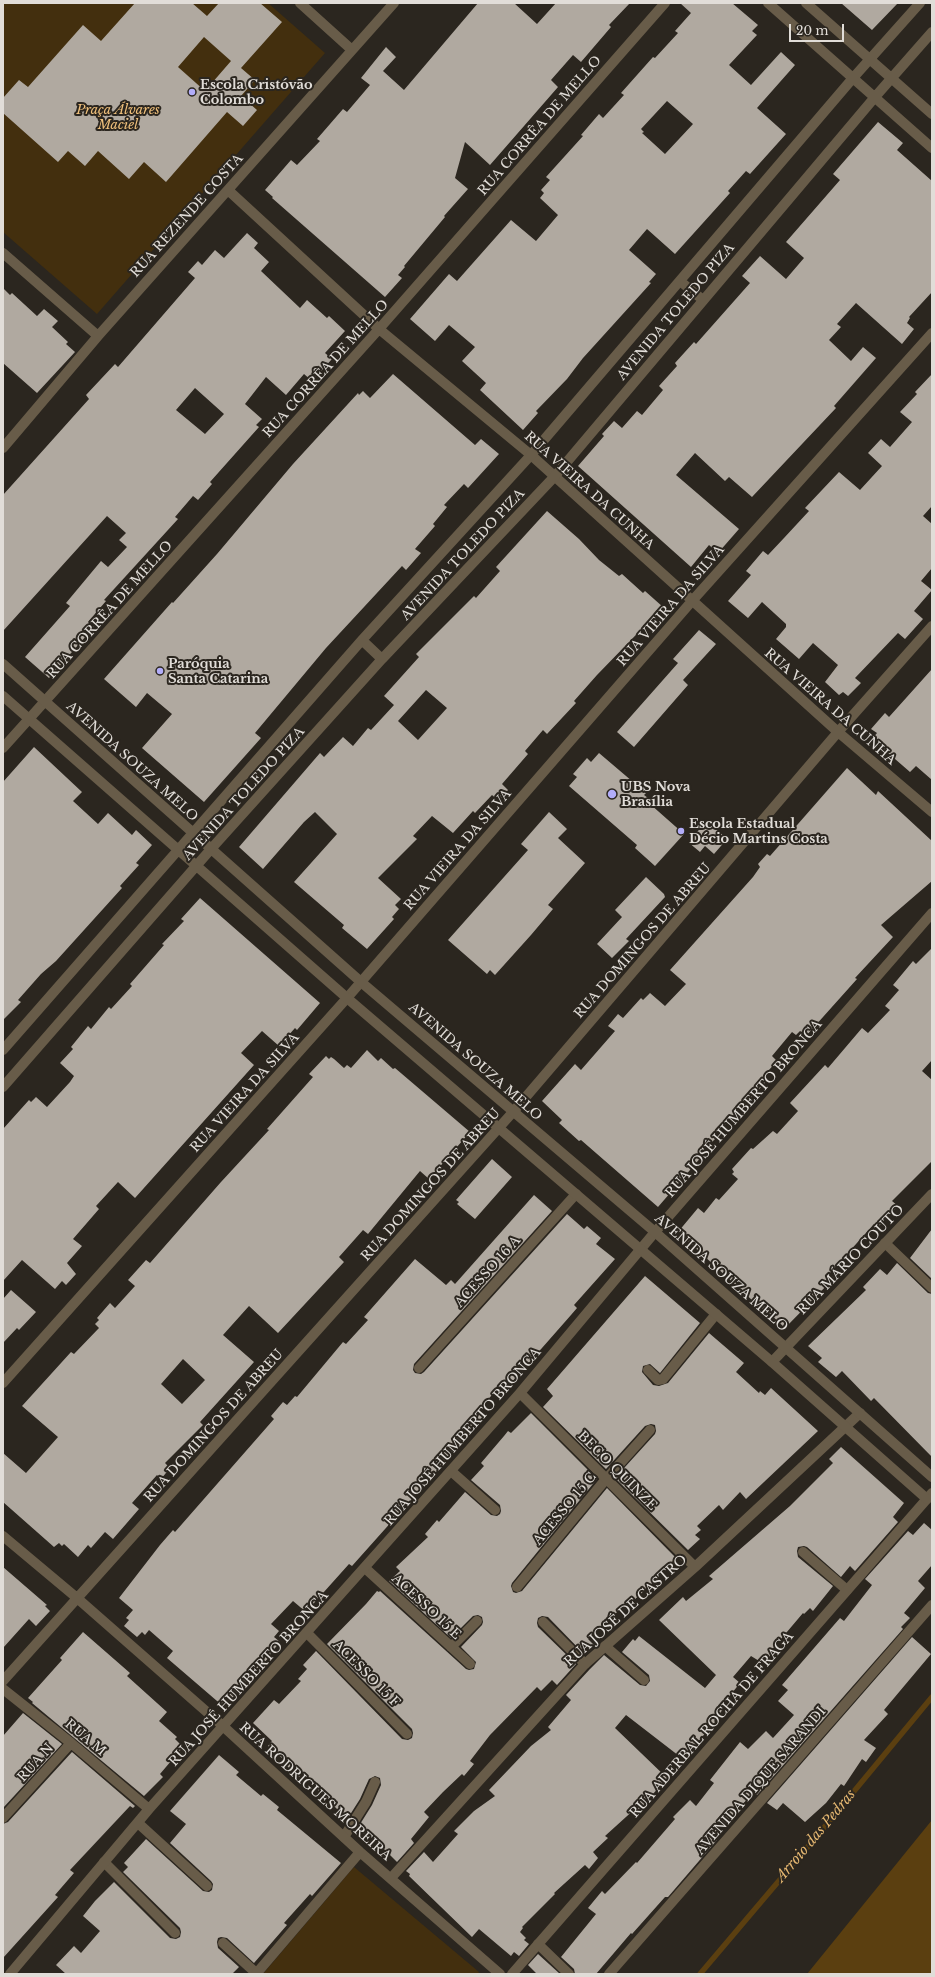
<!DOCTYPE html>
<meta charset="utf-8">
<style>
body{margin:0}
#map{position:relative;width:935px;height:1977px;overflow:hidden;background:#2b261f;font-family:"Libre Baskerville",serif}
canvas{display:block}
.frame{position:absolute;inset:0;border:4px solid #e1ddd8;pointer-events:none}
.scale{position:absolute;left:789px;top:24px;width:55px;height:18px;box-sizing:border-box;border:2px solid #e1ddd8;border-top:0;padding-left:5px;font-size:12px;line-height:14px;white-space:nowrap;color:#e1ddd8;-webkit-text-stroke:3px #2b261f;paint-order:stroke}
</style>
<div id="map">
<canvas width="935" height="1977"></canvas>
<div class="frame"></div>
<div class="scale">20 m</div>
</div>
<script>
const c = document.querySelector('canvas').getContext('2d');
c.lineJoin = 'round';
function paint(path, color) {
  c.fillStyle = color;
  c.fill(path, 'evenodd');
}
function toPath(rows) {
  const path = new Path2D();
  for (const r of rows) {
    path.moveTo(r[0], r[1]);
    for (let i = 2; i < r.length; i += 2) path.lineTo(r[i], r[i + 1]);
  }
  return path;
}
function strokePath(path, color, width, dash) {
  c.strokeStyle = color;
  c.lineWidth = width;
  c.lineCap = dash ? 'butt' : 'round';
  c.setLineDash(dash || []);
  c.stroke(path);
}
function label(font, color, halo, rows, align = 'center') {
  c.font = font + ' "Libre Baskerville",serif';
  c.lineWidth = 4;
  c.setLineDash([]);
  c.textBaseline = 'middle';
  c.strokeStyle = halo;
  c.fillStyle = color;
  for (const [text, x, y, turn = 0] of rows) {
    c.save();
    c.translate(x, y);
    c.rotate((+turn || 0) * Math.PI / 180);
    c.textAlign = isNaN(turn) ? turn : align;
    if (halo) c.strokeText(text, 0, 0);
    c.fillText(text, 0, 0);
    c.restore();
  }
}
const green = toPath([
 [3,3,268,3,325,53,97,314,3,232],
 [354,1867,479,1972,478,1974,263,1974]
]);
const water = toPath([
 [932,1820,932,1974,807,1974]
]);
const stream = toPath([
 [700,1974,822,1830,932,1697]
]);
const building = toPath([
 [135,3,192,3,207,16,219,3,260,3,282,22,241,68,255,80,241,96,257,110,243,126,227,112,166,182,144,162,129,179,98,151,85,166,68,151,58,162,3,113,3,98,19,80,28,87,83,25,101,41],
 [204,37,231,61,205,91,178,67],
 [478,3,514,3,537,24,556,3,630,3,609,25,611,27,581,62,573,55,551,80,558,87,490,165,465,142,455,178,468,189,444,216,445,217,404,266,405,267,398,275,402,278,385,297,272,198,273,197,265,190,291,160,297,165,320,141,317,139,343,109,347,112,370,85,361,78,386,47,396,57,383,71,404,90],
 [680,3,732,3,758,25,752,31,757,35,729,65,751,85,781,52,795,65,757,108,786,134,750,174,746,171,728,191,730,193,675,254,647,229,629,250,656,274,649,282,651,283,583,358,567,379,536,411,538,413,523,430,480,390,486,383,462,361,475,347,449,325,435,341,410,319,449,274,457,281,511,220,536,241,558,215,540,198,544,193,541,190,550,180,546,177,583,136,581,135,599,114,603,118,624,95,621,93,653,57,655,58,678,33,675,31,691,13],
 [667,101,693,124,665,154,642,133,644,132,641,129],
 [841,3,898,3,872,30],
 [878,122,903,143,897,150,932,181,932,292,909,317,910,318,907,323,914,329,902,344,856,303,837,324,841,327,829,340,851,361,863,347,876,358,834,406,836,408,752,497,729,477,725,481,695,453,676,475,739,529,718,553,709,545,691,567,578,466,604,436,602,434,614,421,622,428,637,411,642,415,663,390,659,386,677,366,675,363,694,342,696,344,750,283,742,276,760,256,786,279,804,258,786,242,840,180,833,174],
 [247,233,258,243,254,248,269,262,261,271,300,308,307,300,327,318,329,316,345,331,325,353,332,359,312,381,304,374,286,395,266,377,245,404,262,419,256,425,259,427,210,482,212,484,198,500,193,496,175,517,178,519,104,600,106,601,88,622,94,627,49,678,25,657,70,606,66,603,101,561,108,567,127,547,119,540,126,533,107,516,3,631,3,495,89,399,86,395,115,364,118,367,195,278,188,272,198,261,202,265,215,250,224,258],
 [195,388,224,414,205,434,176,410],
 [3,288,10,295,12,293,37,316,44,309,58,321,52,327,68,342,66,344,75,352,37,393,3,363],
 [393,374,475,445,481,439,499,454,468,488,464,484,444,505,447,507,433,524,435,526,415,549,421,553,406,570,402,566,326,648,255,733,261,738,204,802,142,748,172,714,147,693,136,707,104,679,172,602,173,603,217,554,293,464,358,393,359,395,363,391,370,398],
 [932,374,932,506,923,516,932,524,932,568,921,581,932,590,914,611,923,619,905,639,898,633,855,678,861,683,848,696,843,692,839,695,825,682,838,665,813,643,799,659,776,639,786,627,786,624,762,602,748,618,728,601,751,575,746,571,763,551,768,555,784,538,809,511,805,508,839,472,860,490,882,466,868,453,881,439,890,447,912,422,900,412,917,394,915,392],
 [547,511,579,539,599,560,619,576,622,574,643,593,645,591,663,607,597,675,574,701,576,703,547,734,543,730,525,751,528,754,502,784,508,790,499,801,492,795,475,813,473,811,453,833,432,816,413,836,417,839,378,878,401,899,395,905,399,909,392,917,394,919,367,949,342,928,344,925,294,882,337,834,315,812,304,822,263,869,239,847,320,753,324,757,343,737,353,746,368,728,371,730,394,705,384,696,419,657,416,654,474,596,476,598,500,571,496,567],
 [426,690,447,708,418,740,398,721],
 [699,630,716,644,683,680,688,685,634,747,617,732,678,663,673,659],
 [932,669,932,780,916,766,910,772,872,739,877,733,871,729,885,713,889,717],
 [34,747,82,792,73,801,98,824,108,813,132,835,136,830,152,845,136,863,139,865,120,886,122,888,56,961,41,974,18,1000,21,1002,3,1020,3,782],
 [599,753,646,793,644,795,652,801,650,804,684,834,655,866,635,848,637,845,569,786,577,777,573,774,587,758,591,762],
 [847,768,876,795,878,791,932,841,932,881,881,925,893,937,855,978,857,979,806,1036,800,1031,796,1035,792,1032,772,1056,777,1061,761,1079,765,1083,714,1136,716,1138,707,1147,709,1148,658,1207,581,1140,579,1141,559,1123,562,1120,542,1101,575,1064,581,1070,615,1031,608,1026,618,1014,623,1018,641,998,643,1000,650,993,665,1006,686,984,670,970,753,877,760,867,758,864,767,854,770,856],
 [549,812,567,829,558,838,585,863,548,905,553,909,531,935,495,975,490,970,487,974,448,940,528,850,521,844],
 [707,821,727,839,714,854,705,846,700,852,688,842],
 [646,877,664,894,665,897,626,939,629,941,612,958,597,944,622,917,615,910],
 [200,898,320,1003,297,1030,295,1028,279,1046,262,1031,241,1053,254,1065,135,1198,118,1182,96,1206,99,1209,73,1239,82,1246,67,1263,76,1274,66,1285,62,1281,55,1289,22,1260,3,1281,3,1129,29,1100,31,1102,36,1097,47,1107,70,1082,74,1076,60,1063,73,1049,71,1047,88,1026,91,1029,109,1007,111,1009,132,986,130,984,164,945,162,944,184,921,181,919],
 [932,948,932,1060,922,1071,932,1080,932,1161,892,1201,898,1206,878,1227,874,1224,829,1274,834,1278,785,1328,766,1310,765,1312,678,1232,698,1208,704,1213,716,1198,719,1200,738,1179,732,1174,734,1172,732,1169,751,1148,753,1149,773,1131,777,1134,798,1111,790,1103,825,1065,828,1068,862,1028,868,1033,890,1010,885,1006,899,990,893,985,913,961,916,964],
 [367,1050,378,1061,381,1058,393,1069,395,1068,470,1132,429,1179,420,1171,368,1234,363,1230,339,1257,344,1262,278,1333,249,1306,223,1335,254,1362,200,1422,203,1425,165,1463,170,1468,161,1479,157,1475,132,1503,139,1509,113,1539,105,1532,91,1548,88,1545,78,1557,64,1544,62,1546,59,1543,54,1547,3,1502,3,1453,26,1473,58,1437,22,1406,71,1352,74,1354,99,1328,95,1324,99,1320,97,1318,110,1303,115,1308,135,1286,128,1280,146,1260,150,1263,221,1182,269,1130,267,1129,313,1077,309,1074,326,1056,329,1059,331,1057,334,1059,344,1068,347,1065,351,1068],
 [183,1359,205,1380,182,1404,161,1384],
 [492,1159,512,1177,475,1219,457,1204,459,1202,456,1200],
 [534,1195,552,1211,414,1364,413,1370,415,1373,421,1374,424,1372,567,1214,584,1229,587,1226,601,1238,596,1244,615,1259,574,1305,577,1308,571,1315,520,1373,511,1383,508,1380,501,1388,499,1386,479,1411,485,1417,352,1566,349,1564,306,1612,293,1601,271,1624,279,1631,274,1637,280,1642,270,1654,271,1655,224,1707,167,1658,173,1651,149,1630,145,1635,142,1632,137,1637,124,1626,129,1620,126,1618,133,1610,119,1598,160,1545,173,1530,175,1532,274,1419,271,1416,283,1402,287,1405,295,1396,297,1397,343,1342,346,1344,368,1320,364,1317,415,1259,446,1285,451,1280,455,1284],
 [932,1229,932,1279,910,1258],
 [897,1263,928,1293,932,1294,932,1457,874,1398,871,1401,842,1371,836,1377,818,1362,822,1358,808,1346,866,1290,863,1287,880,1269,887,1275],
 [645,1276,700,1323,660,1373,650,1364,643,1366,642,1372,653,1385,659,1386,668,1383,709,1333,744,1363,736,1372,759,1393,760,1391,765,1395,771,1388,818,1431,746,1499,740,1492,723,1510,719,1505,697,1526,701,1530,695,1535,700,1539,688,1550,615,1478,655,1434,656,1431,655,1425,651,1424,645,1426,606,1469,543,1407,553,1396,547,1389],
 [11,1290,36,1312,19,1330,17,1328,3,1343,3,1299],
 [531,1413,597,1479,512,1583,511,1586,513,1592,516,1593,522,1591,607,1488,676,1558,663,1571,664,1572,632,1602,630,1600,588,1639,595,1646,585,1655,548,1617,542,1616,538,1618,537,1623,538,1627,576,1664,557,1685,552,1680,541,1691,537,1687,490,1735,470,1761,474,1764,464,1776,462,1774,443,1792,424,1812,429,1817,411,1839,414,1843,397,1862,379,1844,357,1829,372,1805,381,1785,380,1778,375,1776,369,1779,360,1799,346,1821,338,1814,339,1811,302,1774,299,1777,287,1766,289,1764,268,1746,272,1741,253,1723,274,1700,279,1704,301,1681,298,1679,307,1669,303,1665,316,1651,402,1739,408,1740,412,1738,413,1733,412,1729,327,1644,366,1604,377,1591,379,1592,380,1591,466,1669,469,1670,474,1669,476,1662,461,1647,482,1625,483,1622,482,1617,478,1615,473,1616,451,1638,389,1581,400,1571,396,1567,428,1537,425,1534,437,1520,439,1522,465,1492,491,1515,497,1516,500,1514,501,1511,500,1505,471,1480,484,1466,481,1463,504,1436,508,1431,511,1433],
 [841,1447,904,1503,893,1517,898,1522,855,1571,850,1566,841,1577,807,1547,804,1546,798,1547,797,1551,798,1557,833,1586,813,1611,810,1608,804,1614,803,1613,770,1652,772,1653,764,1664,751,1656,733,1677,740,1683,724,1703,727,1704,714,1721,715,1722,683,1759,626,1715,615,1728,667,1778,639,1810,637,1807,605,1836,608,1838,593,1852,598,1858,589,1869,585,1865,554,1893,555,1894,522,1927,523,1928,520,1932,526,1938,524,1940,529,1944,519,1956,514,1952,511,1956,479,1929,472,1937,409,1876,410,1874,406,1871,424,1852,433,1862,458,1834,454,1831,474,1811,495,1796,489,1790,531,1746,551,1730,548,1727,571,1700,566,1695,590,1669,604,1655,640,1685,646,1686,650,1681,649,1675,622,1652,633,1639,635,1641,639,1636,705,1688,716,1675,659,1620,683,1597,686,1601,713,1579,709,1576,790,1506,833,1463,829,1459],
 [924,1523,932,1530,932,1565,918,1581,925,1588,904,1613,910,1618,901,1627,903,1629,757,1795,753,1793,742,1805,716,1838,717,1840,668,1897,665,1897,632,1934,631,1933,596,1974,575,1974,574,1969,561,1957,596,1914,588,1908,602,1891,605,1894,636,1862,637,1863,675,1819,673,1817,690,1800,696,1806,714,1783,710,1780,740,1742,748,1749,766,1731,773,1738,794,1715,778,1701,788,1690,782,1685,840,1618,844,1621,872,1585,865,1579,908,1531,913,1535],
 [3,1567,47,1605,45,1606,50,1611,36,1626,29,1619,3,1648],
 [83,1632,130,1673,127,1676,167,1712,159,1721,177,1737,175,1739,183,1747,160,1774,163,1777,144,1796,32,1703,33,1702,28,1698,62,1660,60,1658],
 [912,1637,931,1654,884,1710,888,1714,864,1740,876,1748,866,1762,862,1759,844,1786,841,1784,826,1803,805,1822,783,1803,777,1810,767,1803],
 [23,1713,62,1744,3,1808,3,1736],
 [72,1752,135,1806,133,1808,130,1806,70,1870,74,1873,55,1895,58,1897,3,1958,3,1824,8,1822],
 [219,1755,239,1772,236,1775,261,1796,263,1794,279,1807,277,1810,341,1863,312,1896,310,1894,284,1923,287,1925,254,1963,227,1938,221,1937,218,1938,217,1942,218,1948,239,1967,232,1974,66,1974,56,1965,74,1946,81,1953,100,1931,83,1916,95,1901,114,1882,170,1938,176,1939,180,1937,181,1932,180,1928,123,1872,128,1867,124,1863,146,1839,203,1891,209,1892,212,1890,213,1884,211,1881,170,1843,186,1824,170,1811],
 [538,1954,560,1974,537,1974,528,1965]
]);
const service = toPath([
 [885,1243,932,1288],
 [419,1368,576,1194],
 [648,1370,658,1380,663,1379,716,1314],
 [451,1471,495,1510],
 [803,1552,847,1590],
 [365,1568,470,1664],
 [517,1587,606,1479,650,1430],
 [543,1622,585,1664],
 [307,1633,407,1734],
 [605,1646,644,1680],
 [451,1647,477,1621],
 [138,1823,207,1886],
 [344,1837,366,1802,375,1782],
 [104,1862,175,1933],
 [223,1943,256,1973],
 [538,1944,569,1974]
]);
const minor = toPath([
 [300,3,352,50],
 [228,190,379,329,531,455,838,732,932,812],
 [3,253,98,336],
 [3,448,98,336,394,3],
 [3,748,379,329,665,3],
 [772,1362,932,1194],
 [3,1383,347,998,692,601,932,333],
 [520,1393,695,1567],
 [3,1536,77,1598,224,1727,360,1852,500,1974],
 [3,1681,513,1112,838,732,932,626],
 [3,1689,71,1743,149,1809],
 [3,1818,71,1743],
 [391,1878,585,1664,695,1567,860,1413],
 [10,1974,149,1809,520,1393,655,1232,932,913],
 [256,1974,360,1852],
 [512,1974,932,1493],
 [609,1974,932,1605]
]);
const tertiary = toPath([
 [768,3,932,148],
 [806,3,932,114],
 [680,281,703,300],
 [362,640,382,659],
 [3,664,361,982,655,1232,932,1477],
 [3,696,347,998,772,1362,927,1499],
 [3,1050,362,640,531,455,853,78,920,3],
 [3,1087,211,849,382,659,555,476,875,97,932,32]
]);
const markers = [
 [192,92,4,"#b2adf9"],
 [160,671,4,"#b2adf9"],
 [612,794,5,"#b2adf9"],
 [681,831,4,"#b2adf9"]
];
const poiNames = [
 ["Escola Cristóvão",200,85],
 ["Colombo",200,100],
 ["Paróquia",168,664],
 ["Santa Catarina",168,679],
 ["UBS Nova",621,787],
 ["Brasília",621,802],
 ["Escola Estadual",689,824],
 ["Décio Martins Costa",689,839]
];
const parkNames = [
 ["Praça Álvares",118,110],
 ["Maciel",118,125]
];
const streetNames = [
 ["RUA CORRÊA DE MELLO",540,126,-49],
 ["RUA REZENDE COSTA",187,216,-48],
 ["AVENIDA TOLEDO PIZA",676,312,-50],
 ["RUA CORRÊA DE MELLO",326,369,-48],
 ["RUA VIEIRA DA CUNHA",589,491,42],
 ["AVENIDA TOLEDO PIZA",463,555,-47],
 ["RUA VIEIRA DA SILVA",671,606,-49],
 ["RUA CORRÊA DE MELLO",110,610,-48],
 ["RUA VIEIRA DA CUNHA",830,707,41],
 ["AVENIDA SOUZA MELO",132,762,42],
 ["AVENIDA TOLEDO PIZA",244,794,-48],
 ["RUA VIEIRA DA SILVA",458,850,-49],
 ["RUA DOMINGOS DE ABREU",643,941,-49],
 ["AVENIDA SOUZA MELO",475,1062,41],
 ["RUA VIEIRA DA SILVA",245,1093,-48],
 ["RUA JOSÉ HUMBERTO BRONCA",744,1109,-49],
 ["RUA DOMINGOS DE ABREU",431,1185,-48],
 ["RUA MÁRIO COUTO",851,1260,-46],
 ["ACESSO 16 A",488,1272,-48],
 ["AVENIDA SOUZA MELO",721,1273,41],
 ["RUA DOMINGOS DE ABREU",214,1426,-48],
 ["RUA JOSÉ HUMBERTO BRONCA",463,1437,-49],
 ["BECO QUINZE",617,1471,45],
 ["ACESSO 15 C",565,1509,-50],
 ["ACESSO 15 E",426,1607,43],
 ["RUA JOSÉ DE CASTRO",626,1611,-42],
 ["ACESSO 15 F",366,1674,45],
 ["RUA JOSÉ HUMBERTO BRONCA",249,1679,-48],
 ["RUA ADERBAL ROCHA DE FRAGA",712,1725,-49],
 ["RUA M",85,1738,40],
 ["RUA N",36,1763,-48],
 ["AVENIDA DIQUE SARANDI",761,1781,-49],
 ["RUA RODRIGUES MOREIRA",315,1792,42]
];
const waterNames = [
 ["Arroio das Pedras",816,1836,-50]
];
paint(green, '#432f0e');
paint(water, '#5b3f10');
strokePath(stream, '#5b3f10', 5.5);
paint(building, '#b0a9a0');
strokePath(service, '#685c49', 10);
strokePath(minor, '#685c49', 10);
strokePath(tertiary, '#685c49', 10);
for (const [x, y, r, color] of markers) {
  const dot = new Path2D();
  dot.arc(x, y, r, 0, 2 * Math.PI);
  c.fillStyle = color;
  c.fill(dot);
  strokePath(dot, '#2b261f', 1.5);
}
label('bold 13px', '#e1ddd8', '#2b261f', poiNames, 'left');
label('italic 13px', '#f0c17c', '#2b261f', parkNames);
label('13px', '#e1ddd8', '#2b261f', streetNames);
label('italic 14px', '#e5b771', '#2b261f', waterNames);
</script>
